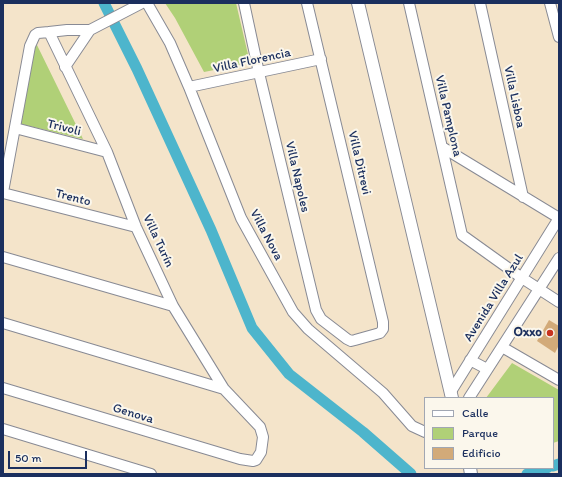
<!DOCTYPE html>
<meta charset="utf-8">
<style>
body{margin:0}
#map{position:relative;width:562px;height:477px;overflow:hidden;background:#f4e4ca;font-family:Itim,sans-serif}
canvas{display:block}
.frame{position:absolute;inset:0;border:4px solid #1b2f5e;pointer-events:none}
.legend{position:absolute;left:424px;top:397px;width:130px;height:72px;box-sizing:border-box;background:#fbf7ec;border:1px solid #a1a7b3;margin:0;padding:5px 7px;list-style:none;font-size:12px;color:#1b2f5e}
.legend li{display:flex;align-items:center;gap:8px;height:20px}
.legend b{width:20px;border:1px solid #a1a7b3}
.scale{position:absolute;left:8px;top:451px;width:79px;height:18px;box-sizing:border-box;border:2px solid #1b2f5e;border-top:0;padding-left:5px;font-size:12px;line-height:14px;white-space:nowrap;color:#1b2f5e;-webkit-text-stroke:3px #fbf7ec;paint-order:stroke}
</style>
<div id="map">
<canvas width="562" height="477"></canvas>
<div class="frame"></div>
<ul class="legend">
<li><b style="height:5px;background:#fff"></b>Calle</li>
<li><b style="height:11px;background:#b0d077"></b>Parque</li>
<li><b style="height:11px;background:#d2aa79"></b>Edificio</li>
</ul>
<div class="scale">50 m</div>
</div>
<script>
const c = document.querySelector('canvas').getContext('2d');
c.lineJoin = 'round';
function paint(path, color) {
  c.fillStyle = color;
  c.fill(path, 'evenodd');
}
function toPath(rows) {
  const path = new Path2D();
  for (const r of rows) {
    path.moveTo(r[0], r[1]);
    for (let i = 2; i < r.length; i += 2) path.lineTo(r[i], r[i + 1]);
  }
  return path;
}
function strokePath(path, color, width, dash) {
  c.strokeStyle = color;
  c.lineWidth = width;
  c.lineCap = dash ? 'butt' : 'round';
  c.setLineDash(dash || []);
  c.stroke(path);
}
function label(font, color, halo, rows, align = 'center') {
  c.font = font + ' Itim,sans-serif';
  c.lineWidth = 4;
  c.setLineDash([]);
  c.textBaseline = 'middle';
  c.strokeStyle = halo;
  c.fillStyle = color;
  for (const [text, x, y, turn = 0] of rows) {
    c.save();
    c.translate(x, y);
    c.rotate((+turn || 0) * Math.PI / 180);
    c.textAlign = isNaN(turn) ? turn : align;
    if (halo) c.strokeText(text, 0, 0);
    c.fillText(text, 0, 0);
    c.restore();
  }
}
const green = toPath([
 [165,3,236,3,250,63,204,72,175,18],
 [36,43,83,139,21,124],
 [512,363,559,390,559,441,553,443,553,398,486,398]
]);
const canal = toPath([
 [104,3,137,69,211,230,252,328,289,374,363,432,411,474],
 [553,466,559,464],
 [527,474,547,468]
]);
const building = toPath([
 [549,320,559,326,559,345,555,353,537,341]
]);
const minor = toPath([
 [147,3,170,43,189,87,241,218,293,312,308,329,383,393,412,426,425,432],
 [244,3,259,73,316,310,321,319,347,339,351,341,355,340,380,333,383,329,383,322,307,3],
 [409,3,462,235,522,278,559,302],
 [480,3,523,197],
 [550,3,559,37],
 [49,32,67,30,90,30],
 [65,67,90,30,142,3],
 [189,87,321,59],
 [15,128,107,152],
 [442,147,559,218],
 [3,192,30,46,35,35,38,33,49,32,107,152,136,227,173,306,224,389,260,427,263,437,261,452,256,460,253,461,240,459,3,388],
 [3,193,136,227],
 [3,257,173,306],
 [3,323,224,389],
 [502,347,559,380],
 [470,360,487,369],
 [450,393,559,218],
 [469,398,559,258],
 [3,429,151,474]
]);
const tertiary = toPath([
 [358,3,452,398],
 [470,468,471,474]
]);
const markers = [
 [550,333,4,"#c8321e"]
];
const streetNames = [
 ["Villa Florencia",252,61,-12],
 ["Villa Lisboa",514,97,78],
 ["Villa Pamplona",448,116,77],
 ["Trivoli",64,128,14],
 ["Villa Ditrevi",359,163,77],
 ["Villa Napoles",297,177,77],
 ["Trento",73,198,15],
 ["Villa Nova",266,235,62],
 ["Villa Turín",158,241,65],
 ["Avenida Villa Azul",494,298,-58],
 ["Genova",133,414,17]
];
const poiNames = [
 ["Oxxo",542,333]
];
paint(green, '#b0d077');
strokePath(canal, '#4db5cc', 11);
paint(building, '#d2aa79');
strokePath(minor, '#888a94', 12);
strokePath(tertiary, '#888a94', 14);
strokePath(minor, '#fff', 10);
strokePath(tertiary, '#fff', 12);
for (const [x, y, r, color] of markers) {
  const dot = new Path2D();
  dot.arc(x, y, r, 0, 2 * Math.PI);
  c.fillStyle = color;
  c.fill(dot);
  strokePath(dot, '#fbf7ec', 1.5);
}
label('13px', '#1b2f5e', '#fbf7ec', streetNames);
label('bold 13px', '#1b2f5e', '#fbf7ec', poiNames, 'right');
</script>
